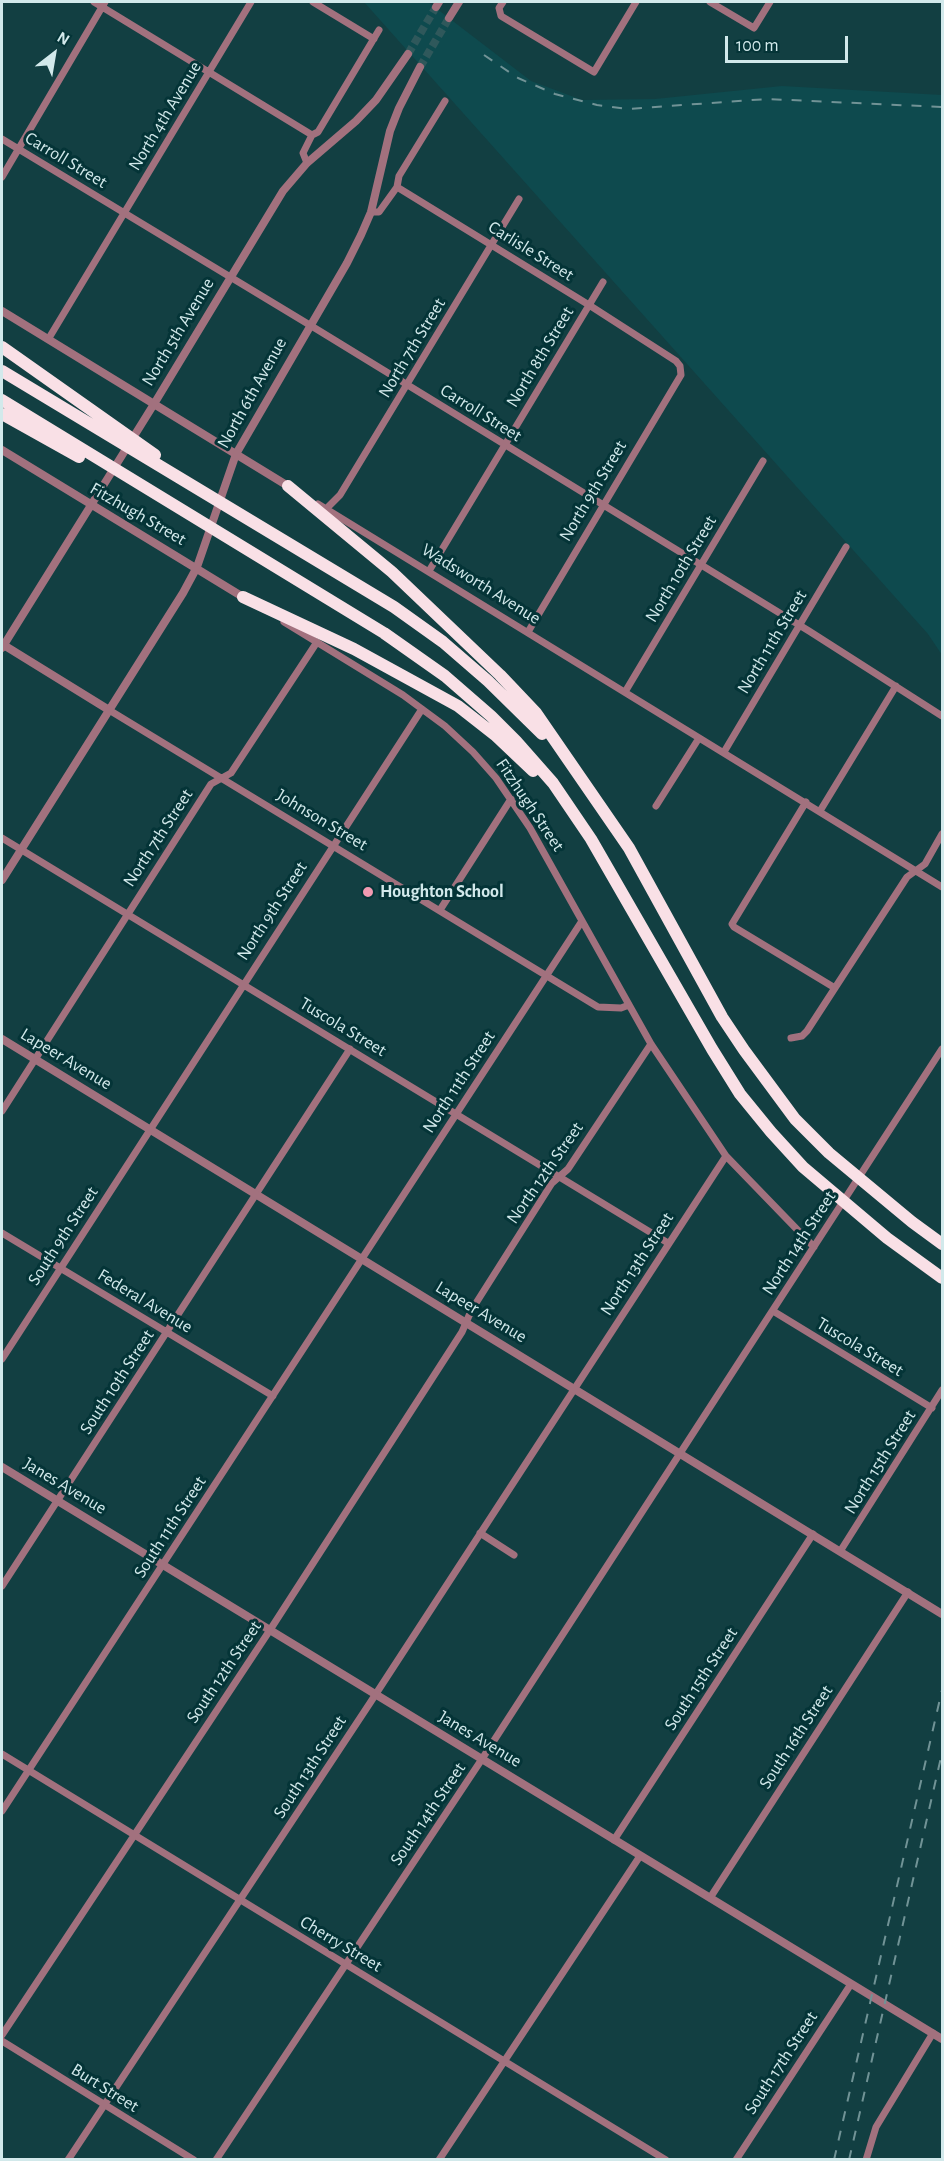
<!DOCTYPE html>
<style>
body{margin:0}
#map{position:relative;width:944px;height:2161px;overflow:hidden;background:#123f42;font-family:"Alegreya Sans",sans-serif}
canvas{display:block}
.frame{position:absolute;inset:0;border:3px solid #d2e9eb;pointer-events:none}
.north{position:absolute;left:24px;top:24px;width:60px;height:60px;-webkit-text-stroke:4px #043437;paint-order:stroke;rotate:31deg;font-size:16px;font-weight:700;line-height:24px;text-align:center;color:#d2e9eb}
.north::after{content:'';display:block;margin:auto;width:21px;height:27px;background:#d2e9eb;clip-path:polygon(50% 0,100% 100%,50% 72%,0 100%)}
.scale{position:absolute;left:725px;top:36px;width:123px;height:27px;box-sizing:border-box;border:3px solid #d2e9eb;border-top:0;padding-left:8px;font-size:18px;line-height:21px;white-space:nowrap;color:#d2e9eb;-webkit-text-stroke:4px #043437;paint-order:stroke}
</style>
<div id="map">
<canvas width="944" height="2161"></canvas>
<div class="frame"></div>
<div class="north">N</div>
<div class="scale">100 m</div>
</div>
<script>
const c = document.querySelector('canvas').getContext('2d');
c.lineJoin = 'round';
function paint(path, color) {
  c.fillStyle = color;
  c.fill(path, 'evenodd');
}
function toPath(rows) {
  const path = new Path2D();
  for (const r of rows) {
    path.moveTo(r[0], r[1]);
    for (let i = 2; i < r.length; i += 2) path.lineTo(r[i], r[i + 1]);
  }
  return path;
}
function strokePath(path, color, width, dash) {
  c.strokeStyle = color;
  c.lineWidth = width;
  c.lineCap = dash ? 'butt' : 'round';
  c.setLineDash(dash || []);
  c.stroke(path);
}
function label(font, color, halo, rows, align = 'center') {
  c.font = font + ' "Alegreya Sans",sans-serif';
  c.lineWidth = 6;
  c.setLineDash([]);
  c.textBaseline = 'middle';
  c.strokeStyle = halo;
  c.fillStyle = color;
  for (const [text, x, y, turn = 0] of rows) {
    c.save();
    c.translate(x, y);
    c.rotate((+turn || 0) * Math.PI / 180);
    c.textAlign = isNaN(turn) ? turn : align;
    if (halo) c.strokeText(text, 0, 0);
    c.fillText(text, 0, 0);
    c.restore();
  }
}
const built = toPath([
 [364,2,428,2,531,81,582,100,655,99,782,86,942,95,942,655,928,634]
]);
const tertiaryTunnel = toPath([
 [408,54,436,7],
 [420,67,449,18]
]);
const minor = toPath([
 [94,2,312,135,303,153,307,163],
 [313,2,374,39],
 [503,2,499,8,501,16,594,72,636,2],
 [710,2,754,28,770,2],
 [312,135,318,132,379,30],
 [2,139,318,330,809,631,942,716],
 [2,177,105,2],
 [397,187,399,176,445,101],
 [371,212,379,212,397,187,589,305,676,361,680,366,681,375,528,632],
 [49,338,251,2],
 [318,504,942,887],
 [326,509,340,495,519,199],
 [429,571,603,282],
 [284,622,403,695,445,726,473,752,496,778,530,828,651,1044,726,1156,814,1247],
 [625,692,763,461],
 [109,710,598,1007,621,1008,629,1005],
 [724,752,846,547],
 [806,802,732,924,734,927,835,988],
 [656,806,699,738],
 [820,811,896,686],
 [2,838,668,1243],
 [440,910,511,799],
 [791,1038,802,1036,807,1031,907,877,925,864,942,834],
 [2,1111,211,784,231,773,317,642],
 [2,1233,273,1396],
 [773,1311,932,1408],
 [2,1359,422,709],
 [480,1533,514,1555],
 [841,1550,942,1390],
 [2,1586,350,1049],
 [2,1754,666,2160],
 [2,1811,582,921],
 [614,1840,813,1534],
 [710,1898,908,1592],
 [2,2035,270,1630,462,1332,471,1311,552,1183,568,1169,651,1044],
 [2,2041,194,2160],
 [68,2160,370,1703,726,1156],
 [216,2160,482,1759,942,1049],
 [439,2160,640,1856],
 [736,2160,851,1984],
 [866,2160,876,2127,933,2033]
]);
const tertiary = toPath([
 [436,7,439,2],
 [449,18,459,2],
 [2,311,288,486],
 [2,450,243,597],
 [2,644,109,710],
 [2,648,154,404,283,191,307,163,356,121,376,100,408,54],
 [2,880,183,593,197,567,236,454,347,263,361,235,371,212,390,131,399,108,420,67],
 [2,1039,942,1614],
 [2,1467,942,2039]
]);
const motorway = toPath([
 [2,347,155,455],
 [2,371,394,607,443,642,488,681,542,734],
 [2,400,384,633,445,676,491,716,516,741,553,783,591,839,712,1049,740,1094,771,1132,803,1167,887,1238,942,1278],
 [2,414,79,457],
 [288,486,392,572,500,675,536,713,629,848,722,1017,744,1050,795,1119,829,1153,912,1222,942,1244],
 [243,597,354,649,458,706,495,735,533,771]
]);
const rail = toPath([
 [484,55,518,78,555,94,597,105,627,109,767,99,942,107],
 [834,2160,942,1690],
 [849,2160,942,1753]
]);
const markers = [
 [368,892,6,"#f19ab1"]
];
const streetNames = [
 ["North 4th Avenue",165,116,-59],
 ["Carroll Street",66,160,31],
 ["Carlisle Street",531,251,32],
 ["North 5th Avenue",178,332,-59],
 ["North 7th Street",412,348,-59],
 ["North 8th Street",540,357,-59],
 ["North 6th Avenue",252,393,-61],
 ["Carroll Street",481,413,32],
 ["North 9th Street",593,491,-59],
 ["Fitzhugh Street",138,514,30],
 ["North 10th Street",681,569,-59],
 ["Wadsworth Avenue",481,584,32],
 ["North 11th Street",772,642,-59],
 ["Fitzhugh Street",530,805,56],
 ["Johnson Street",322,820,31],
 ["North 7th Street",158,838,-57],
 ["North 9th Street",272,911,-57],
 ["Tuscola Street",343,1027,31],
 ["Lapeer Avenue",66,1059,31],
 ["North 11th Street",459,1082,-57],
 ["North 12th Street",545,1173,-55],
 ["South 9th Street",63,1236,-57],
 ["North 14th Street",799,1243,-57],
 ["North 13th Street",637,1264,-57],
 ["Federal Avenue",145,1301,31],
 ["Lapeer Avenue",481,1312,31],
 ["Tuscola Street",860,1347,31],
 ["South 10th Street",117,1382,-57],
 ["North 15th Street",880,1462,-58],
 ["Janes Avenue",65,1486,31],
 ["South 11th Street",170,1527,-57],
 ["South 12th Street",224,1672,-56],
 ["South 15th Street",701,1679,-57],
 ["South 16th Street",796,1737,-57],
 ["Janes Avenue",480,1739,31],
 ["South 13th Street",310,1767,-57],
 ["South 14th Street",428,1814,-56],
 ["Cherry Street",341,1944,31],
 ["South 17th Street",781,2063,-57],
 ["Burt Street",105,2088,32]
];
const poiNames = [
 ["Houghton School",380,892]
];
paint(built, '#0e4a4e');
strokePath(tertiaryTunnel, '#2f585b', 8, [8, 4]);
strokePath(minor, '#a2717e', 7);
strokePath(tertiary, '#a2717e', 8);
strokePath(motorway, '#f9e0e6', 12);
strokePath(rail, '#719396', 2, [10, 10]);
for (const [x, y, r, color] of markers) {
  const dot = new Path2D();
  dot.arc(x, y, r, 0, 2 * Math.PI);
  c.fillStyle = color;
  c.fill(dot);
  strokePath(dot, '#043437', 2);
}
label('18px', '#d2e9eb', '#043437', streetNames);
label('bold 18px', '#d2e9eb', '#043437', poiNames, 'left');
</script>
